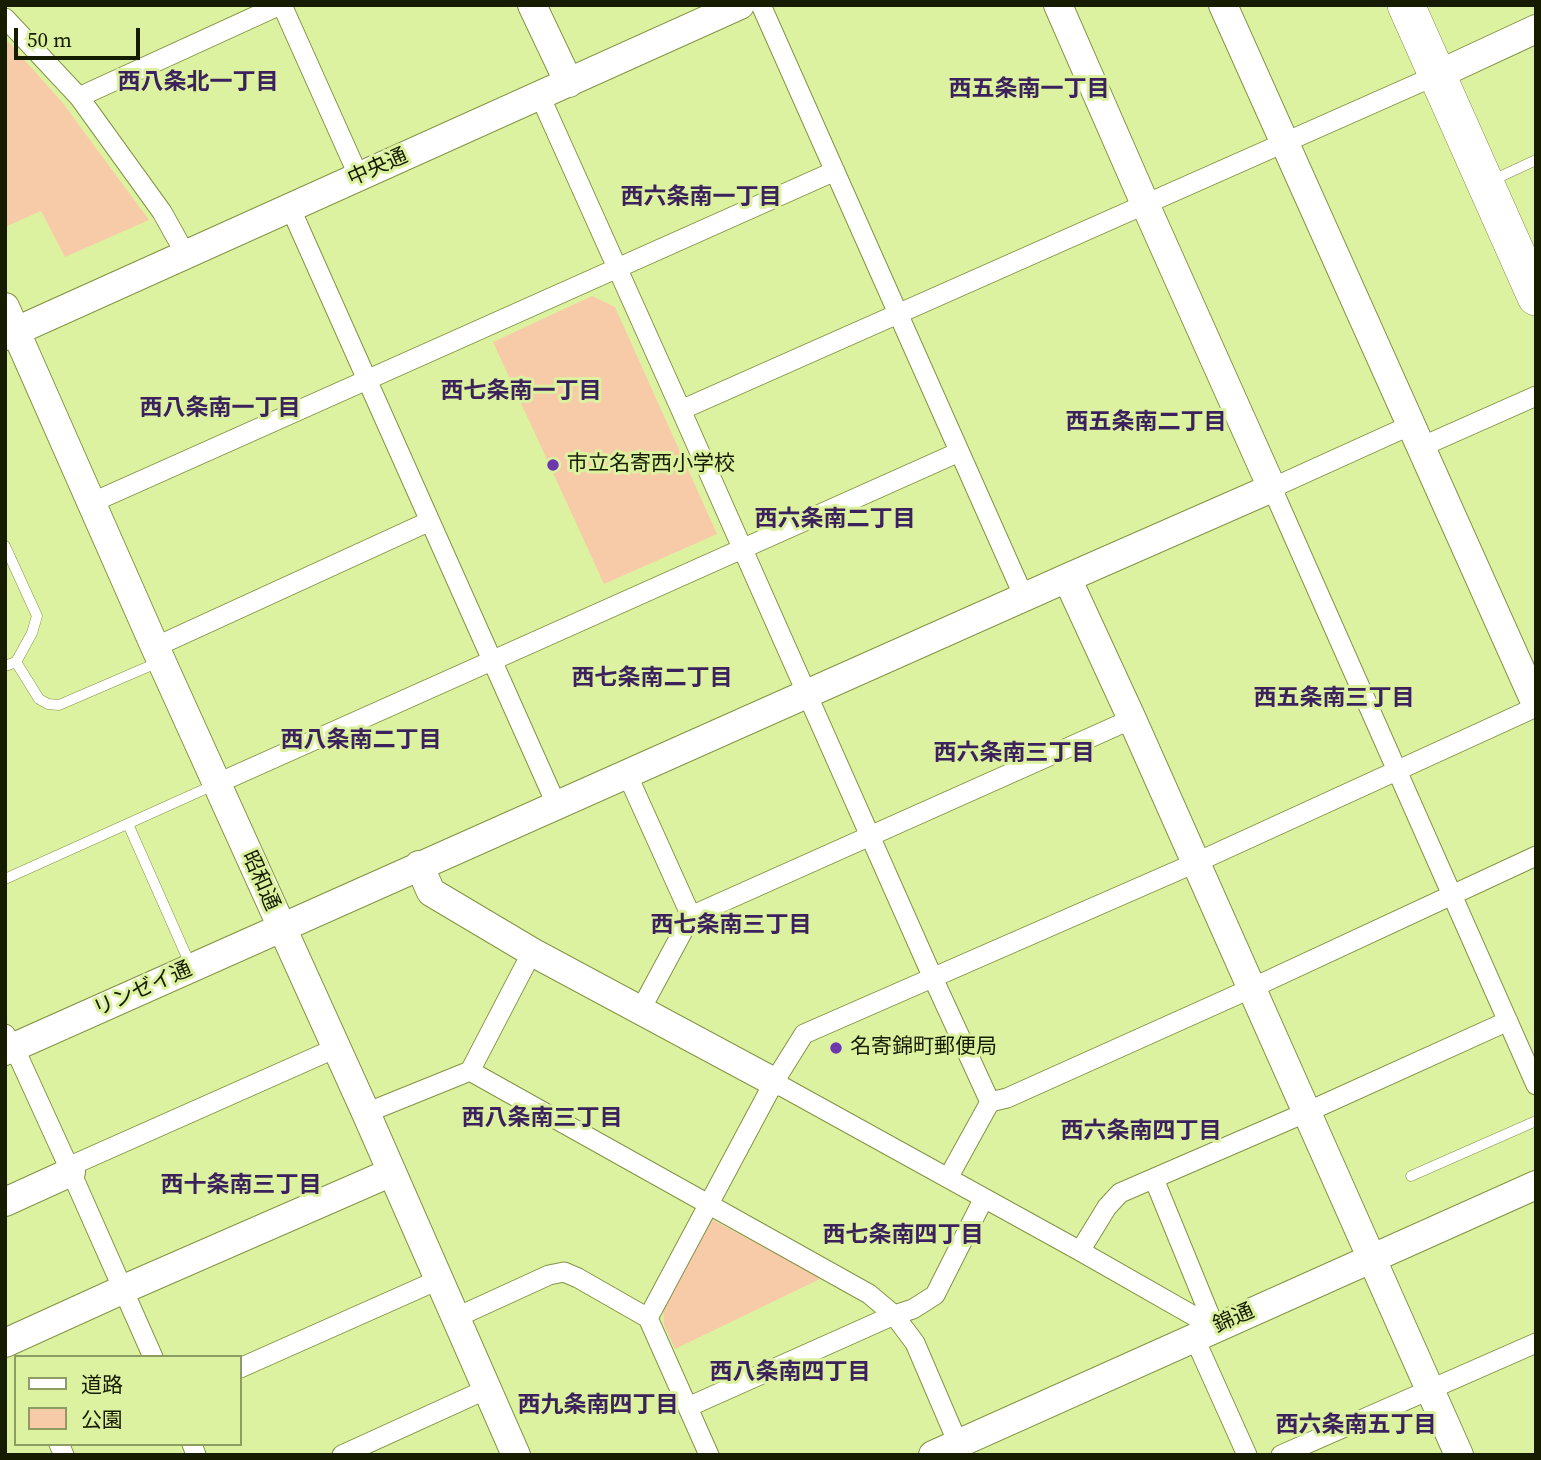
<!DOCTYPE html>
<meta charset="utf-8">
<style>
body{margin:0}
#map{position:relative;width:1541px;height:1460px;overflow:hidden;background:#ddf2a0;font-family:"Source Serif 4","Noto Sans JP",serif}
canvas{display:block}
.frame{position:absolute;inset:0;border:7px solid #161c00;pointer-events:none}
.legend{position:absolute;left:14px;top:1355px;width:228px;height:91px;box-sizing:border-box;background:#ddf2a0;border:2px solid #8d9c60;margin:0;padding:9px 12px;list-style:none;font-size:21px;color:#161c00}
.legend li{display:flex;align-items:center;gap:14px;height:35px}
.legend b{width:35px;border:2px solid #8d9c60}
.scale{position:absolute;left:14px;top:28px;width:126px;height:32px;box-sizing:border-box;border:4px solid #161c00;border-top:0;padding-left:9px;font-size:21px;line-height:24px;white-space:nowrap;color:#161c00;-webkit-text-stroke:5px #ddf2a0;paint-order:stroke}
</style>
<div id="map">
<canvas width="1541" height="1460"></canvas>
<div class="frame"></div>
<ul class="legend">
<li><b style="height:9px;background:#fff"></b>道路</li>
<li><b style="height:19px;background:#f7cba8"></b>公園</li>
</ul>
<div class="scale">50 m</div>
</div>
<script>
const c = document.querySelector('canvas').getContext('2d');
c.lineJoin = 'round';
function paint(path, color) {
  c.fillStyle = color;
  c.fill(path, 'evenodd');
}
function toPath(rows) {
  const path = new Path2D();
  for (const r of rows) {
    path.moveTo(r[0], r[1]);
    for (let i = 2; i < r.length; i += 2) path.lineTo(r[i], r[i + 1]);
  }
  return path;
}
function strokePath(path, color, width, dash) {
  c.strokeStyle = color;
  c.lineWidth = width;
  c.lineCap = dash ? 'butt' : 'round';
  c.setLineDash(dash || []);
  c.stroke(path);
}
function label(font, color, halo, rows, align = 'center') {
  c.font = font + ' "Source Serif 4","Noto Sans JP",serif';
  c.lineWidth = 6;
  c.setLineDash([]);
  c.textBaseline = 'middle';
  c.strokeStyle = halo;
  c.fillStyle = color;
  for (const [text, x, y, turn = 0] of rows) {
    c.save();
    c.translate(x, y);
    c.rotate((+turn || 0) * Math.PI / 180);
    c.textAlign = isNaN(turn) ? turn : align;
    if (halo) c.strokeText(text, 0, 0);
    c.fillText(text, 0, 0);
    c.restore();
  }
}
const green = toPath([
 [5,38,62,102,149,220,65,257,41,211,5,227],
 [592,296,615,307,717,534,604,584,493,342],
 [711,1219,822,1278,675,1349,664,1325,663,1307]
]);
const lane = toPath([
 [1493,180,1536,160],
 [5,546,37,616,32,633,16,662],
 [5,666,16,662,39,699,48,704,59,705,159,662],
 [128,824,190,964],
 [5,879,216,784],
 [1411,1176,1536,1121]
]);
const street = toPath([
 [282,5,359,177],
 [761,5,1024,597],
 [5,18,79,97,162,212,186,255],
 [540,96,681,410,933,978,990,1102],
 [79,97,280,5],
 [290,207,557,806],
 [681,410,1437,75],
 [1411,425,1272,488,1536,1085],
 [1421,447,1536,396],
 [91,503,835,171],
 [155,647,430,521],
 [627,774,691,916,641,1009],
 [216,784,959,452],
 [691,916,1132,719],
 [5,1034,14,1047,71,1172,153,1357],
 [470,1071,869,1294,894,1315,915,1343,963,1455],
 [774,1082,1080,1251,1215,1328],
 [366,1113,470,1071,532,952],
 [68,1167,336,1048],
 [948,1178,990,1102,1007,1098,1252,988,1536,856],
 [1154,1179,1215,1328],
 [1080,1251,1107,1207,1120,1193,1307,1112,1508,1021],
 [455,1318,549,1275,564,1272,578,1278,648,1318,709,1455],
 [648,1318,774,1082,804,1034,1195,863,1536,707],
 [1194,1337,1247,1455],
 [240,1368,438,1280],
 [688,1407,894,1315,913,1309,935,1295,984,1198],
 [59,1444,64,1455],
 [192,1444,196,1455],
 [342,1455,487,1389],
 [1281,1455,1536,1343]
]);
const secondary = toPath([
 [532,5,569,83],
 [1223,5,1536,704],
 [1437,75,1536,29],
 [5,307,155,647,366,1113,516,1455],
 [5,336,740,5],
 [1067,578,1132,719,1459,1455],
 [419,865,431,892,532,952,774,1082],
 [5,1051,1067,578,1272,488,1145,204,1058,5],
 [5,1202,71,1172],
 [5,1343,124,1289,392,1172],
 [933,1455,1536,1185]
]);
const highway = toPath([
 [1406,5,1536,297]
]);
const markers = [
 [553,465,7,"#6d37ae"],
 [836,1048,7,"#6d37ae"]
];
const streetNames = [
 ["中央通",378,168,-24],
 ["昭和通",260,881,66],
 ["リンゼイ通",143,990,-24],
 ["錦通",1234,1319,-24]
];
const poiNames = [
 ["市立名寄西小学校",567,465],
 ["名寄錦町郵便局",850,1048]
];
const neighbourhoodNames = [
 ["西八条北一丁目",198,83],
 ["西五条南一丁目",1029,90],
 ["西六条南一丁目",701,198],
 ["西七条南一丁目",521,392],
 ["西八条南一丁目",220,409],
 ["西五条南二丁目",1146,423],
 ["西六条南二丁目",835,520],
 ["西七条南二丁目",652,679],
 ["西五条南三丁目",1334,699],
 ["西八条南二丁目",361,741],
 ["西六条南三丁目",1014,754],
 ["西七条南三丁目",731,926],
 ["西八条南三丁目",542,1119],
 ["西六条南四丁目",1141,1132],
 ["西十条南三丁目",241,1186],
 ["西七条南四丁目",903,1236],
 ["西八条南四丁目",790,1373],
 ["西九条南四丁目",598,1406],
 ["西六条南五丁目",1356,1426]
];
paint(green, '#f7cba8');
strokePath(lane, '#829445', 11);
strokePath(street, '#829445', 21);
strokePath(secondary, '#829445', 30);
strokePath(highway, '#829445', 38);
strokePath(lane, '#fff', 10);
strokePath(street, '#fff', 19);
strokePath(secondary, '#fff', 28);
strokePath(highway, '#fff', 37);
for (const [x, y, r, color] of markers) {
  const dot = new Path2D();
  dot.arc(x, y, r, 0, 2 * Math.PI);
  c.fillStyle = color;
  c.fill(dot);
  strokePath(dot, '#ddf2a0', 2.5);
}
label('21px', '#161c00', '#ddf2a0', streetNames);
label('21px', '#161c00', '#ddf2a0', poiNames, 'left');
label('bold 23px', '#3b225c', '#ddf2a0', neighbourhoodNames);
</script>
